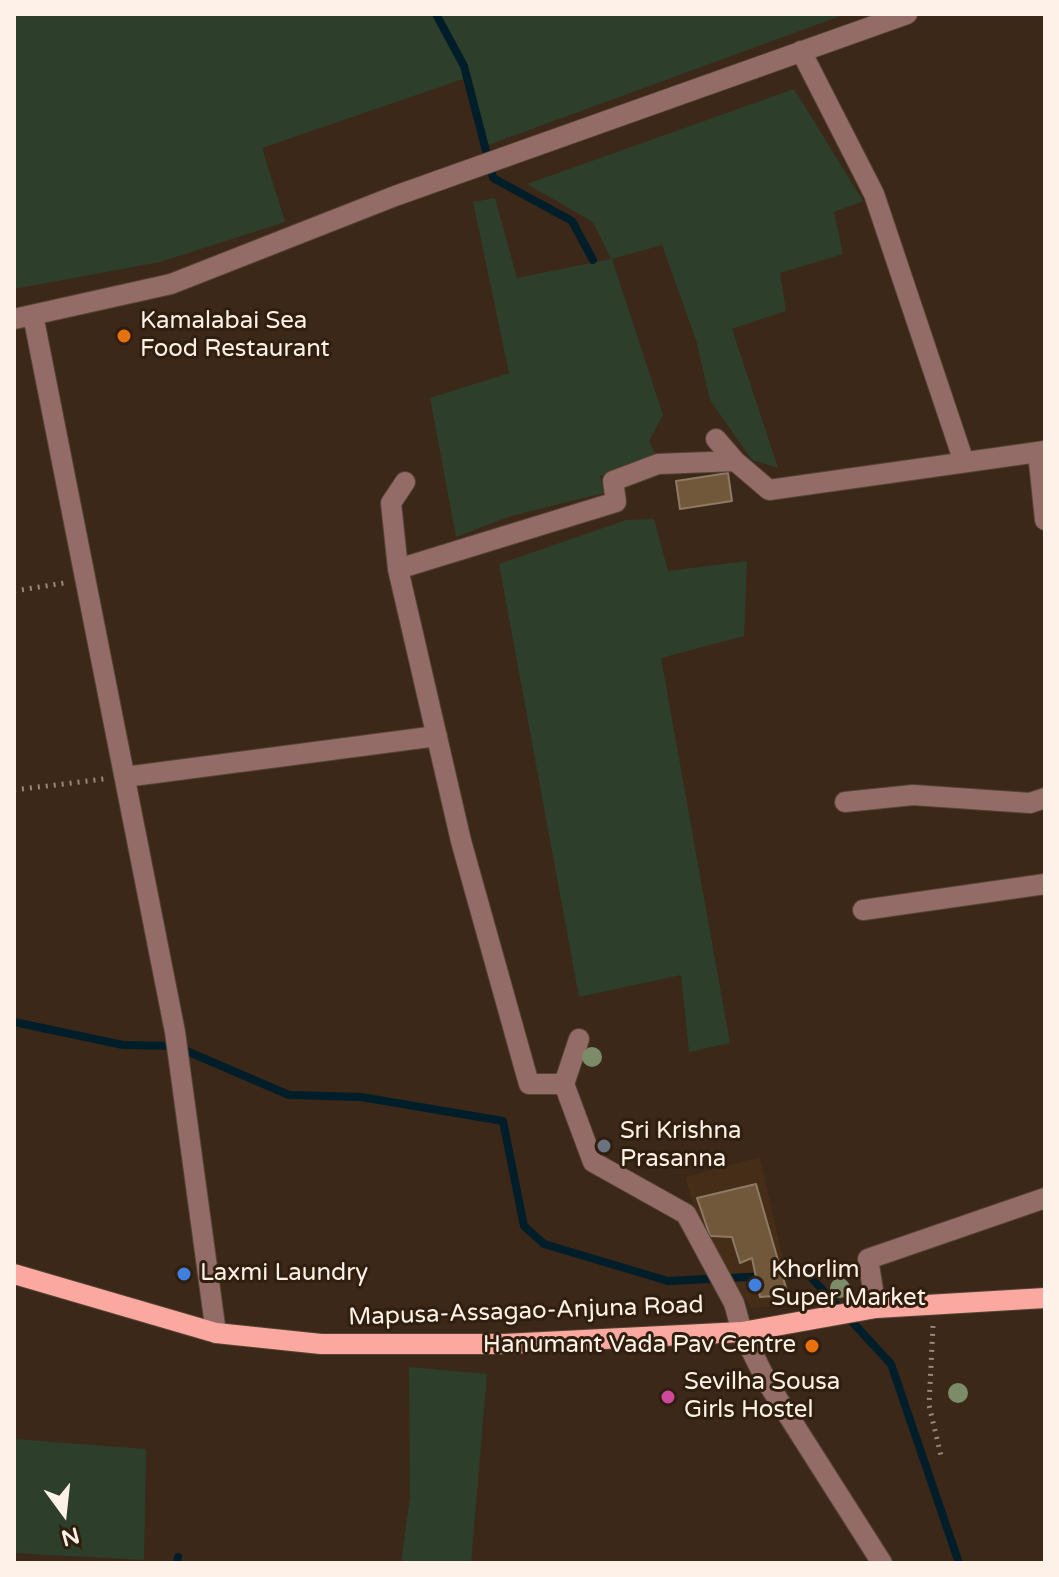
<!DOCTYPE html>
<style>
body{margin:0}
#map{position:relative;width:1059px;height:1577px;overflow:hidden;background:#3b2818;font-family:"Varela Round",sans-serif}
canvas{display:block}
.frame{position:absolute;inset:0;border:16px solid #fef1e7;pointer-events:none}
.north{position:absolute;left:24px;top:1473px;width:80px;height:80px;-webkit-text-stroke:6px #301e0e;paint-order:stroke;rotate:165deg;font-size:22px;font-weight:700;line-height:32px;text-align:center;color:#fef1e7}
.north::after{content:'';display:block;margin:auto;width:28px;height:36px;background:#fef1e7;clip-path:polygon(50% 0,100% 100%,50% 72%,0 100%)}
</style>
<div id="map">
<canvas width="1059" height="1577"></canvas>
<div class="frame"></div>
<div class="north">N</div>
</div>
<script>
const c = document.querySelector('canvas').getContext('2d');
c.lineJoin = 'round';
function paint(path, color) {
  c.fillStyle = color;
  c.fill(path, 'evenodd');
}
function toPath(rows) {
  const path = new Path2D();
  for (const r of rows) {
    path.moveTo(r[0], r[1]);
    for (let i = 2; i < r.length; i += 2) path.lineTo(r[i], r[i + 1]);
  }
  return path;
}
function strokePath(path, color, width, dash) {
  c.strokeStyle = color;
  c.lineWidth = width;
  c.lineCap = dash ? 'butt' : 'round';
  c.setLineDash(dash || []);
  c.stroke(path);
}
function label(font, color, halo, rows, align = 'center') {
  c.font = font + ' "Varela Round",sans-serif';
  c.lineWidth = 6;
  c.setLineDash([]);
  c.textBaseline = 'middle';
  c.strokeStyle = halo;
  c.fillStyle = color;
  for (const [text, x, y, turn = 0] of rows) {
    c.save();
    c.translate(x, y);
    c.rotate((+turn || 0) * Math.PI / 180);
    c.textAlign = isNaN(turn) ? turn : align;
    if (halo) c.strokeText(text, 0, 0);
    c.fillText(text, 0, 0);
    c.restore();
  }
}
const built = toPath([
 [760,1157,784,1263,792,1305,751,1308,702,1233,685,1177]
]);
const green = toPath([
 [14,14,846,14,488,145,466,78,262,148,285,222,160,262,14,289],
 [794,89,863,201,834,212,843,254,780,273,786,311,732,329,778,468,752,460,710,400,696,340,662,245,612,259,663,415,649,441,656,456,600,476,604,493,511,516,456,537,430,398,509,373,473,202,495,198,517,278,611,259,593,222,527,184],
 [654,519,668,571,747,561,744,636,661,658,730,1043,689,1052,681,975,579,997,499,564,626,520],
 [409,1367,487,1374,471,1563,401,1563,410,1497],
 [14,1439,146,1449,144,1560,14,1553]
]);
const stream = toPath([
 [436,14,464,66,493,178,572,221,593,260],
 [14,1022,123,1045,175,1046,289,1095,361,1097,503,1121,524,1226,544,1244,668,1281,808,1274,891,1364,959,1563],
 [177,1563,178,1557]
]);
const building = toPath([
 [728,473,732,501,680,509,676,481,728,473],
 [756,1184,788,1295,760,1297,752,1258,740,1263,732,1237,710,1236,697,1198,756,1184]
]);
const path = toPath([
 [14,591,64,583],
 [14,790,104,779],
 [933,1326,929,1405,941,1456]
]);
const minor = toPath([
 [801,51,874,194,964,462],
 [33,315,175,1032,216,1333],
 [14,319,171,284,395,196,907,14],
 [716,439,735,461,769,490,1045,451],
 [1038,452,1045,520],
 [405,482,391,503,398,569,461,841,529,1084,564,1084,593,1162,686,1214,734,1303,742,1332,767,1382,882,1563],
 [398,569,616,502,613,481,658,464,735,461],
 [125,777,437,736],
 [845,802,913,795,1030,803,1045,798],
 [863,910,1045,884],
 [564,1084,579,1039],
 [876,1308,868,1259,1045,1198]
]);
const major = toPath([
 [14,1274,216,1333,321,1344,504,1344,742,1332,876,1308,1045,1298]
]);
const trees = [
 [592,1057],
 [840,1288],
 [958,1393]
];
const markers = [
 [124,336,8,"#e8710a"],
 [604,1146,8,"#6b7280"],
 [184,1274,8,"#3f7fe0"],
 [755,1285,8,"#3f7fe0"],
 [812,1346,8,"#e8710a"],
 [668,1397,8,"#d1479c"]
];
const poiNames = [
 ["Kamalabai Sea",140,322],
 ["Food Restaurant",140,350],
 ["Sri Krishna",620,1132],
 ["Prasanna",620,1160],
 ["Khorlim",771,1271],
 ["Super Market",771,1299],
 ["Laxmi Laundry",200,1274],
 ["Hanumant Vada Pav Centre",796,1346,"right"],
 ["Sevilha Sousa",684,1383],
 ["Girls Hostel",684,1411]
];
const streetNames = [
 ["Mapusa-Assagao-Anjuna Road",526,1312,-2]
];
paint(built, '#452d18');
paint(green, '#2d3f2b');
strokePath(stream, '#001e29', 8);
paint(building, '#72583b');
strokePath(building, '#8d7a65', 2);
strokePath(minor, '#564435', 22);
strokePath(major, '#564435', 22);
strokePath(path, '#98887b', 5, [2, 6]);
strokePath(minor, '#946c67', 20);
strokePath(major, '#fba9a0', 20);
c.fillStyle = '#7c8c68';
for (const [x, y] of trees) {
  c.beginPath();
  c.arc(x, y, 10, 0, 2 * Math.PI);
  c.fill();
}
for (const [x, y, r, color] of markers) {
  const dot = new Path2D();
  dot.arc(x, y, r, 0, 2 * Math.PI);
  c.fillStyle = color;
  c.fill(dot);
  strokePath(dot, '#301e0e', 3);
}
label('24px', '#fef1e7', '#301e0e', poiNames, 'left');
label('24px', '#fef1e7', '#301e0e', streetNames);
</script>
